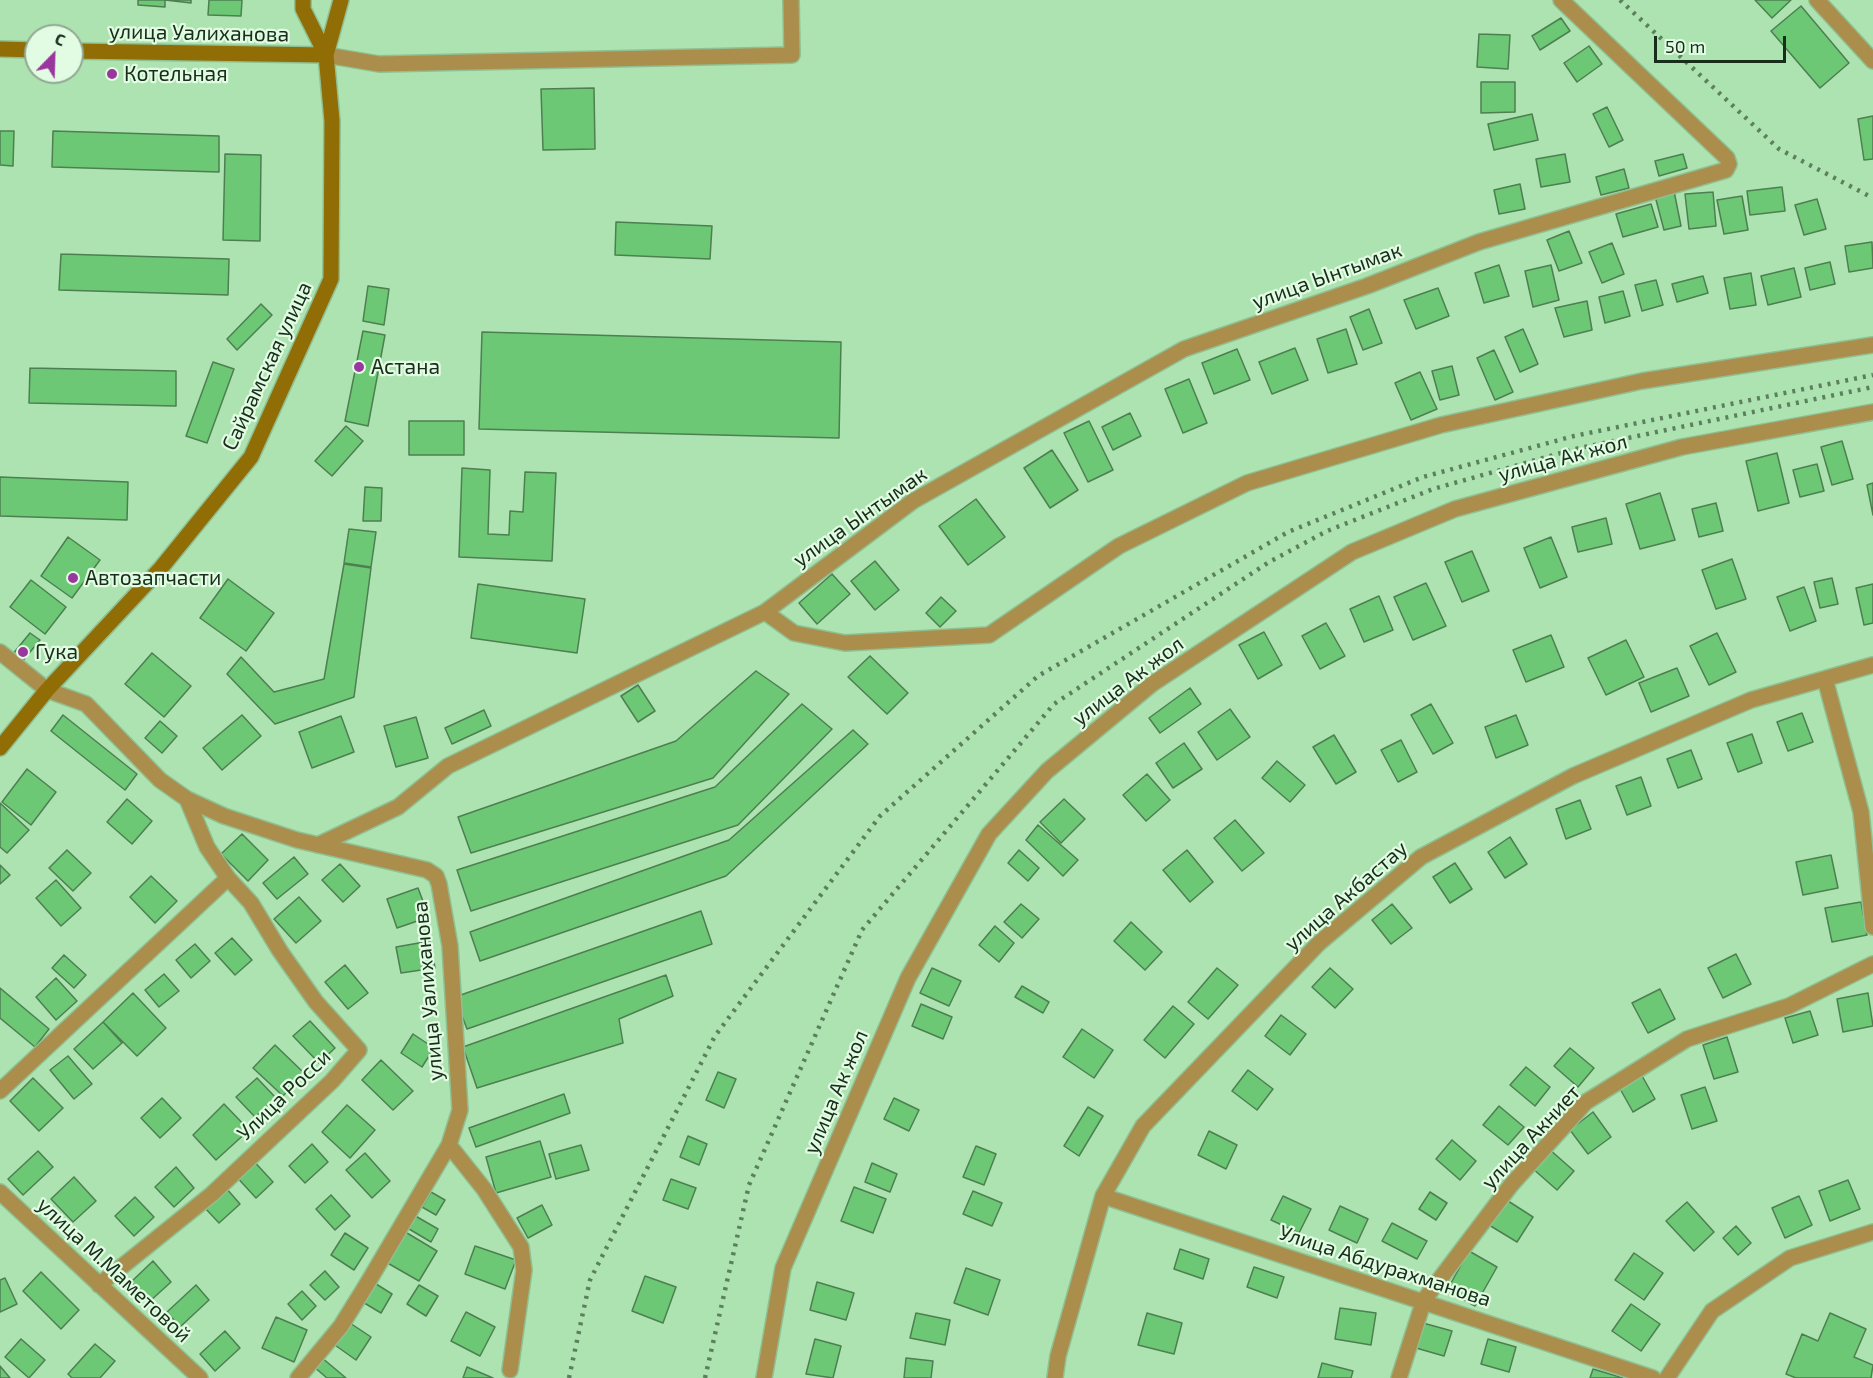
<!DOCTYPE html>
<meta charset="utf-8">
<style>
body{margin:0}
#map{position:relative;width:1873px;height:1378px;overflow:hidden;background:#ade3b0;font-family:"Exo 2",sans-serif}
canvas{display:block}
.north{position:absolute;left:24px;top:24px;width:60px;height:60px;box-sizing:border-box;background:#e1fce2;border:2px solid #91a992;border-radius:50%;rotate:23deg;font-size:16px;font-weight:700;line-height:24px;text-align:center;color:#182d1a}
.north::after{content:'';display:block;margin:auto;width:21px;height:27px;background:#99379e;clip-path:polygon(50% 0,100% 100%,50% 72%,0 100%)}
.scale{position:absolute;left:1654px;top:36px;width:132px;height:27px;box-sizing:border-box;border:3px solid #182d1a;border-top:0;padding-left:8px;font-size:18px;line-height:21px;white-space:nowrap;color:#182d1a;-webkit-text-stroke:4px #e1fce2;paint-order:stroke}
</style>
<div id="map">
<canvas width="1873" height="1378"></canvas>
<div class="north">С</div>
<div class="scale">50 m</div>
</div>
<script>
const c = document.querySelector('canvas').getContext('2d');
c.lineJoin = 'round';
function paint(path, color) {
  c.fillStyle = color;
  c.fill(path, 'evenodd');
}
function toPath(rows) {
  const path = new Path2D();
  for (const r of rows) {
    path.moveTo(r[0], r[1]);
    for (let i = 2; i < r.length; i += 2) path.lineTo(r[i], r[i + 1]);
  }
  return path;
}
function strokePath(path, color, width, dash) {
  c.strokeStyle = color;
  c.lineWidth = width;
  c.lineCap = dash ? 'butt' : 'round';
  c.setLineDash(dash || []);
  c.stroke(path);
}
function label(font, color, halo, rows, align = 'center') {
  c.font = font + ' "Exo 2",sans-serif';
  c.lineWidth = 4.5;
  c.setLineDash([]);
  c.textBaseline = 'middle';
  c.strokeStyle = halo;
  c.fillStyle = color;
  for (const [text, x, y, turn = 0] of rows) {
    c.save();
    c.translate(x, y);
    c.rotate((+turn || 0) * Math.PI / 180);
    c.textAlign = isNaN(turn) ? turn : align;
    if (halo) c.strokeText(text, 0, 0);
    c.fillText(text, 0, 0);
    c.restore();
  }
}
const building = toPath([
 [138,0,165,0,165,7,138,5,138,0],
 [165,0,191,0,191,3,165,0],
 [209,0,242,0,241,16,208,15,209,0],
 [1755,0,1791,0,1772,18,1755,0],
 [1801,6,1849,63,1820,88,1771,31,1801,6],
 [1561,18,1570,31,1540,50,1532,36,1561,18],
 [1479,34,1510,35,1508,69,1477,67,1479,34],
 [1589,46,1602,64,1577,82,1564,63,1589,46],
 [1481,82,1515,82,1515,112,1481,113,1481,82],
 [594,88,595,149,543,150,541,89,594,88],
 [1607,107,1623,140,1609,147,1593,114,1607,107],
 [1532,114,1538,140,1494,150,1488,124,1532,114],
 [1873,116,1873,159,1864,160,1858,119,1873,116],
 [0,131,14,131,13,166,0,165,0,131],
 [53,131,219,136,219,172,52,167,53,131],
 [225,154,261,155,260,241,223,240,225,154],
 [1565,154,1570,182,1541,187,1536,159,1565,154],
 [1683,154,1687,168,1659,176,1655,161,1683,154],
 [1624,169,1629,188,1601,195,1596,177,1624,169],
 [1520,184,1525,209,1499,214,1494,190,1520,184],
 [1782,187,1785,211,1750,215,1747,191,1782,187],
 [1674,191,1681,226,1664,230,1655,196,1674,191],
 [1713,192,1716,226,1689,229,1685,194,1713,192],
 [1742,196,1748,230,1724,234,1717,200,1742,196],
 [1817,199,1826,229,1804,235,1795,205,1817,199],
 [1651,204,1658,227,1623,237,1616,214,1651,204],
 [616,222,712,226,710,259,615,255,616,222],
 [1569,231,1582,263,1559,271,1547,240,1569,231],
 [1872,242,1873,268,1849,272,1845,246,1872,242],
 [1612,243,1624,274,1602,283,1589,252,1612,243],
 [61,254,229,259,228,295,59,290,61,254],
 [1830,262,1835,284,1810,290,1805,268,1830,262],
 [1499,265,1509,296,1484,303,1475,273,1499,265],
 [1551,265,1559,300,1533,307,1525,271,1551,265],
 [1794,268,1801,297,1768,305,1761,276,1794,268],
 [1751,273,1756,305,1730,309,1724,278,1751,273],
 [1703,276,1708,293,1677,302,1672,284,1703,276],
 [1656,280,1663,305,1642,311,1635,285,1656,280],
 [368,286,389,289,384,325,363,321,368,286],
 [1438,288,1449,316,1416,329,1404,300,1438,288],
 [1623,291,1630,316,1605,323,1599,297,1623,291],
 [1587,301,1592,330,1564,337,1555,308,1587,301],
 [261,304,272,315,237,350,227,339,261,304],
 [1369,309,1382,343,1363,350,1350,317,1369,309],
 [1346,329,1357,364,1328,373,1317,339,1346,329],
 [1523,329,1538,364,1520,372,1505,337,1523,329],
 [363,331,385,335,368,426,345,421,363,331],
 [482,332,841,342,839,438,479,429,482,332],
 [1295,348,1308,380,1272,394,1259,362,1295,348],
 [1237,349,1250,380,1214,394,1202,363,1237,349],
 [1494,350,1513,392,1495,400,1477,358,1494,350],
 [213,362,234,369,207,443,186,436,213,362],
 [1452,366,1459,395,1440,400,1432,371,1452,366],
 [30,368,176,371,176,406,29,403,30,368],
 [1420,372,1437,409,1411,420,1395,383,1420,372],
 [1189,379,1207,423,1183,433,1165,389,1189,379],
 [1130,413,1141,436,1113,450,1102,427,1130,413],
 [409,421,464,421,464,455,409,455,409,421],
 [1089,421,1113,470,1088,482,1064,433,1089,421],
 [346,426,363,441,332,476,315,461,346,426],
 [1842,441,1853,479,1832,485,1821,447,1842,441],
 [1052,450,1078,490,1050,508,1024,468,1052,450],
 [1777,453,1789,503,1758,511,1746,461,1777,453],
 [1817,464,1824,491,1800,497,1793,470,1817,464],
 [462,468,490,470,488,534,509,535,510,511,523,512,525,472,556,473,552,561,459,557,462,468],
 [0,477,128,482,127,520,0,516,0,477],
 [1873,483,1873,515,1867,485,1873,483],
 [365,487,382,488,381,521,363,521,365,487],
 [1660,493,1675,540,1640,549,1626,504,1660,493],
 [976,499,1005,537,968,565,939,526,976,499],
 [1716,503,1723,531,1699,537,1692,509,1716,503],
 [1606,518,1612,544,1578,552,1572,527,1606,518],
 [349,529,376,532,371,567,344,563,349,529],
 [68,537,100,560,72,598,41,576,68,537],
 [1551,537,1567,577,1540,588,1524,548,1551,537],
 [1472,551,1489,591,1462,602,1445,562,1472,551],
 [1732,559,1746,599,1716,609,1702,570,1732,559],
 [875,561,899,590,875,610,851,581,875,561],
 [344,564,371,568,354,697,275,724,227,674,241,657,274,692,324,679,344,564],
 [832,574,850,594,817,624,799,603,832,574],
 [1832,578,1838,604,1820,608,1814,582,1832,578],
 [228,579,274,613,246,651,200,618,228,579],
 [31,580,66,607,45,634,10,607,31,580],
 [1426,583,1446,626,1413,640,1394,597,1426,583],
 [478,584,585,599,577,653,471,638,478,584],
 [1873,584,1873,623,1864,625,1856,588,1873,584],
 [1804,587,1816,621,1790,631,1777,597,1804,587],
 [1379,596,1393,630,1364,642,1350,609,1379,596],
 [941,597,956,611,940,627,926,613,941,597],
 [1326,623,1345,656,1320,669,1302,636,1326,623],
 [1264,632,1282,665,1258,679,1239,645,1264,632],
 [30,633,40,640,21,663,12,655,30,633],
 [1717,633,1736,672,1709,685,1690,646,1717,633],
 [1551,635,1564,667,1526,682,1513,650,1551,635],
 [1626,640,1644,677,1606,695,1588,658,1626,640],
 [152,653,191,686,164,717,125,684,152,653],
 [870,656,908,693,887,714,848,677,870,656],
 [1677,668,1689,696,1651,712,1639,683,1677,668],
 [756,671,789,694,713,778,471,853,458,817,676,741,756,671],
 [638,685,655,711,638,722,621,696,638,685],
 [1190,688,1201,704,1160,733,1149,718,1190,688],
 [802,704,832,729,738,825,471,911,457,870,715,787,802,704],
 [1431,704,1453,743,1433,754,1411,715,1431,704],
 [1230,709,1250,737,1217,760,1198,732,1230,709],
 [484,710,491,726,452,744,445,728,484,710],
 [1802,713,1813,742,1788,751,1777,722,1802,713],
 [63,715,137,774,125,790,51,731,63,715],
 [242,715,261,736,222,770,203,748,242,715],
 [1516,715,1528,745,1496,758,1485,727,1516,715],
 [341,716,354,752,312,768,299,732,341,716],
 [416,717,428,758,396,767,384,726,416,717],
 [160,721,177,736,162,753,145,738,160,721],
 [853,730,868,744,726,876,480,961,470,932,729,840,853,730],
 [1752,734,1762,763,1738,772,1727,743,1752,734],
 [1334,735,1356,772,1336,784,1313,747,1334,735],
 [1401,740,1417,772,1398,782,1381,750,1401,740],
 [1184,743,1202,769,1173,788,1156,763,1184,743],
 [1691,750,1702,779,1678,788,1667,759,1691,750],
 [1277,761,1305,785,1290,802,1262,778,1277,761],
 [27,769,56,792,31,825,2,802,27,769],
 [1147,774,1170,800,1146,821,1123,795,1147,774],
 [1641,777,1651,806,1627,815,1616,786,1641,777],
 [127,799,152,821,132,844,107,822,127,799],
 [1064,799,1085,819,1061,843,1040,822,1064,799],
 [1580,800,1591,829,1566,839,1556,809,1580,800],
 [0,803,29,830,7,853,0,847,0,803],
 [1235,820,1264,853,1242,871,1214,838,1235,820],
 [1038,825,1078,860,1063,876,1026,840,1038,825],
 [242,834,268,860,248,881,221,854,242,834],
 [1510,837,1527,864,1505,878,1488,852,1510,837],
 [67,850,91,873,73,891,49,868,67,850],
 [1019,850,1039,868,1028,881,1008,863,1019,850],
 [1187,850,1213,882,1190,902,1163,870,1187,850],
 [1831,855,1838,888,1803,895,1796,862,1831,855],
 [294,857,308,874,277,899,263,883,294,857],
 [1455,863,1472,889,1450,903,1433,877,1455,863],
 [340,864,360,886,343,902,322,880,340,864],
 [0,865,10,875,0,884,0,865],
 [151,876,177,901,155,923,130,897,151,876],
 [56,880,81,908,61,926,36,898,56,880],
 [418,888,429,917,397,928,387,899,418,888],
 [299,897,321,921,296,943,274,919,299,897],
 [1861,902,1867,935,1832,942,1825,908,1861,902],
 [1021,904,1039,919,1022,938,1004,922,1021,904],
 [1392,904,1412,928,1391,944,1372,920,1392,904],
 [701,911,712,944,467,1029,455,997,701,911],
 [1131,922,1162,952,1145,970,1114,941,1131,922],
 [995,926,1014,943,999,962,979,945,995,926],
 [232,938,252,960,235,975,215,953,232,938],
 [430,941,435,968,401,973,396,947,430,941],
 [195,944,210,961,191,978,176,960,195,944],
 [1736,954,1751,984,1723,998,1708,968,1736,954],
 [64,955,86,975,74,988,52,968,64,955],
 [345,965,368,993,348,1009,325,982,345,965],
 [932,968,961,981,949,1006,920,993,932,968],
 [1217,968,1238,985,1208,1019,1188,1002,1217,968],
 [1330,968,1353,989,1335,1008,1312,987,1330,968],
 [164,974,179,991,159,1007,145,990,164,974],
 [666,975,673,996,619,1019,623,1043,477,1088,463,1047,666,975],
 [56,978,77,1001,56,1020,36,997,56,978],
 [1022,986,1049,1002,1043,1013,1015,997,1022,986],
 [0,988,49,1029,35,1047,0,1018,0,988],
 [1660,989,1675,1019,1648,1033,1632,1003,1660,989],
 [133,993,166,1028,137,1056,103,1022,133,993],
 [1868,993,1873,1026,1843,1032,1837,999,1868,993],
 [921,1004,952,1017,943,1039,912,1026,921,1004],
 [1173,1006,1194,1024,1165,1058,1144,1040,1173,1006],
 [1810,1011,1818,1035,1793,1043,1785,1018,1810,1011],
 [1281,1015,1306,1034,1290,1055,1265,1036,1281,1015],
 [310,1021,335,1048,319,1063,293,1036,310,1021],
 [103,1022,122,1043,93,1069,74,1049,103,1022],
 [1082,1029,1113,1050,1094,1078,1063,1057,1082,1029],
 [413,1034,434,1048,422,1067,401,1053,413,1034],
 [1727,1037,1738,1072,1714,1079,1703,1045,1727,1037],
 [275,1045,304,1073,283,1096,253,1068,275,1045],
 [1570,1048,1594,1068,1578,1087,1554,1066,1570,1048],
 [68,1056,92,1084,74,1099,50,1070,68,1056],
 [381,1060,413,1091,393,1110,362,1080,381,1060],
 [1526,1067,1550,1087,1535,1106,1510,1085,1526,1067],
 [1248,1070,1273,1089,1257,1110,1232,1091,1248,1070],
 [718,1072,736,1079,724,1108,706,1100,718,1072],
 [1641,1074,1655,1099,1633,1112,1619,1087,1641,1074],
 [33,1078,63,1108,39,1131,10,1101,33,1078],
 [257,1078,276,1098,255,1117,236,1097,257,1078],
 [1705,1087,1717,1121,1692,1129,1681,1095,1705,1087],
 [564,1094,570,1113,476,1147,469,1128,564,1094],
 [162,1098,181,1118,160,1138,141,1118,162,1098],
 [894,1098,919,1110,909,1131,884,1119,894,1098],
 [224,1104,249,1130,216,1160,193,1135,224,1104],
 [347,1105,375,1130,350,1158,322,1132,347,1105],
 [1499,1106,1524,1127,1508,1145,1483,1125,1499,1106],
 [1088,1107,1103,1116,1079,1156,1064,1146,1088,1107],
 [1593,1112,1611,1137,1588,1154,1570,1130,1593,1112],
 [1209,1131,1237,1145,1226,1169,1198,1155,1209,1131],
 [688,1136,707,1144,699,1165,680,1157,688,1136],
 [1452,1140,1476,1161,1460,1180,1436,1159,1452,1140],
 [540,1141,551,1177,496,1193,486,1157,540,1141],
 [312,1144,328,1162,305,1183,289,1166,312,1144],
 [581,1145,589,1170,556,1179,549,1154,581,1145],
 [976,1146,996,1154,984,1185,963,1177,976,1146],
 [1549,1149,1574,1171,1557,1190,1532,1168,1549,1149],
 [38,1151,53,1167,23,1195,8,1179,38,1151],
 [365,1153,390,1181,372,1198,346,1170,365,1153],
 [250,1157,273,1182,256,1198,233,1173,250,1157],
 [872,1163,897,1174,890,1192,865,1182,872,1163],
 [176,1167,194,1188,174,1207,155,1187,176,1167],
 [74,1177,96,1201,73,1222,51,1199,74,1177],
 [671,1179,696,1188,688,1209,663,1200,671,1179],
 [1848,1180,1860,1209,1830,1221,1819,1191,1848,1180],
 [854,1187,886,1199,873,1233,841,1221,854,1187],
 [226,1188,240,1204,219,1223,205,1208,226,1188],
 [973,1191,1002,1203,992,1226,963,1214,973,1191],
 [431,1192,445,1200,436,1215,422,1207,431,1192],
 [1430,1192,1447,1203,1436,1220,1419,1209,1430,1192],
 [331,1195,350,1216,335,1230,316,1209,331,1195],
 [1283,1196,1311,1209,1299,1233,1271,1220,1283,1196],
 [1799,1196,1812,1225,1785,1238,1772,1208,1799,1196],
 [135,1197,154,1217,134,1236,115,1216,135,1197],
 [1505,1199,1533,1217,1517,1242,1489,1225,1505,1199],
 [1687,1202,1714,1232,1694,1251,1666,1221,1687,1202],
 [542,1205,552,1225,528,1238,517,1218,542,1205],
 [1340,1206,1368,1219,1357,1243,1329,1230,1340,1206],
 [412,1214,438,1229,431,1242,404,1226,412,1214],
 [1392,1223,1427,1241,1417,1259,1382,1241,1392,1223],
 [1736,1226,1751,1243,1738,1255,1723,1238,1736,1226],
 [402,1230,437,1251,419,1281,384,1261,402,1230],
 [345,1233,368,1248,354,1270,331,1255,345,1233],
 [475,1246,516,1260,505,1289,465,1274,475,1246],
 [1180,1249,1209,1259,1203,1279,1174,1269,1180,1249],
 [1469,1251,1497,1267,1475,1306,1447,1290,1469,1251],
 [1634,1253,1663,1273,1644,1300,1615,1280,1634,1253],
 [153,1261,171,1282,149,1302,131,1282,153,1261],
 [1254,1267,1284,1277,1277,1298,1247,1287,1254,1267],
 [966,1268,1000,1280,988,1315,954,1303,966,1268],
 [325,1271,339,1287,325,1300,310,1285,325,1271],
 [41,1272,79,1310,61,1329,23,1291,41,1272],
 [645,1276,676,1287,663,1323,632,1311,645,1276],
 [5,1278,17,1304,0,1312,0,1280,5,1278],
 [373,1282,392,1294,381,1313,361,1301,373,1282],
 [817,1282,854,1293,846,1320,810,1310,817,1282],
 [196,1285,209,1300,180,1327,167,1312,196,1285],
 [419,1285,438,1296,426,1316,407,1304,419,1285],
 [302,1291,316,1306,302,1320,288,1304,302,1291],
 [1631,1304,1660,1324,1641,1351,1612,1331,1631,1304],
 [1340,1308,1376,1313,1371,1345,1335,1339,1340,1308],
 [466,1312,495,1327,480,1356,451,1341,466,1312],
 [916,1313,950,1320,945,1345,910,1338,916,1313],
 [1147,1313,1182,1323,1174,1354,1138,1345,1147,1313],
 [1830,1313,1866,1329,1854,1357,1873,1365,1871,1378,1796,1378,1786,1374,1802,1334,1818,1341,1830,1313],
 [276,1317,307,1330,294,1362,262,1348,276,1317],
 [347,1321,371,1337,356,1360,332,1343,347,1321],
 [1423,1323,1452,1331,1444,1356,1416,1348,1423,1323],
 [225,1331,240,1348,215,1371,200,1354,225,1331],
 [21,1339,45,1360,29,1378,5,1357,21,1339],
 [815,1339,841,1346,833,1378,806,1374,815,1339],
 [1488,1339,1516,1347,1509,1372,1481,1364,1488,1339],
 [95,1344,115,1361,100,1378,72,1378,68,1374,95,1344],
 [321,1357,346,1378,327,1378,313,1366,321,1357],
 [906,1358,933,1361,931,1378,904,1378,906,1358],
 [1322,1363,1353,1371,1351,1378,1318,1378,1322,1363],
 [0,1366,10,1378,0,1378,0,1366],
 [467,1367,493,1378,463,1378,467,1367],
 [1593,1369,1623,1378,1590,1378,1593,1369]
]);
const minor = toPath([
 [1817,0,1873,61],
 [326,55,379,64,792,55,791,0],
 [765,612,794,633,845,643,989,635,1119,546,1247,483,1441,425,1642,381,1873,345],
 [0,652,47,690,86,704,160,780,187,799,224,816,297,840,427,870,436,876,439,884,450,946,460,1110,449,1145,367,1284,341,1326,298,1378],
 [1825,679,1861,812,1873,927],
 [318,845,398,807,448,766,765,612,913,501,1184,349,1367,286,1479,242,1726,170,1729,164,1727,158,1561,0],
 [0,1091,228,878,207,847,187,799],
 [449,1145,484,1189,521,1247,524,1270,510,1370],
 [0,1192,200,1378],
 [1103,1196,1653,1378],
 [99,1285,212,1194,332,1081,359,1050,316,1002,280,951,251,903,228,878],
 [764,1378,783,1268,908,978,989,834,1047,771,1152,684,1352,552,1455,509,1682,447,1873,412],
 [1055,1378,1058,1356,1103,1196,1143,1126,1319,943,1421,857,1573,776,1751,700,1873,665],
 [1399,1378,1424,1300,1511,1185,1586,1102,1687,1039,1789,1006,1873,964],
 [1667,1378,1712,1311,1790,1258,1873,1232]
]);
const secondary = toPath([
 [0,49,36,50],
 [72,51,326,55],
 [326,55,341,0],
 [0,748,47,690,161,568,251,457,331,279,332,121,326,55,303,9,303,0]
]);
const rail = toPath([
 [1620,0,1779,149,1873,198],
 [569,1378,590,1280,715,1036,880,816,1038,676,1288,532,1423,477,1574,436,1873,375],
 [705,1378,749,1185,862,930,1054,704,1269,562,1327,531,1433,489,1575,449,1873,387]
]);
const markers = [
 [112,74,6,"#99379e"],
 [359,367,6,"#99379e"],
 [73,578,6,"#99379e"],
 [23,652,6,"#99379e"]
];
const streetNames = [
 ["улица Уалиханова",199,33,1],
 ["улица Ынтымак",1327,276,-20],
 ["Сайрамская улица",267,366,-65],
 ["улица Ак жол",1563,458,-15],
 ["улица Ынтымак",860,517,-35],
 ["улица Ак жол",1128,681,-37],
 ["улица Акбастау",1346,896,-41],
 ["улица Уалиханова",428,991,-95],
 ["улица Ак жол",836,1092,-67],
 ["Улица Росси",284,1095,-44],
 ["улица Акниет",1531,1137,-47],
 ["Улица Абдурахманова",1385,1266,18],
 ["улица М.Маметовой",114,1270,43]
];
const poiNames = [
 ["Котельная",124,74],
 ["Астана",371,367],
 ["Автозапчасти",85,578],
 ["Гука",35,652]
];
paint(building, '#6dc875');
strokePath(building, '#4d7f51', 1.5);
strokePath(minor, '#8fbf92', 18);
strokePath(secondary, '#8fbf92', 18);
strokePath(minor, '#ab8e4b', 15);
strokePath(secondary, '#906d05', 15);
strokePath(rail, '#5c805f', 4.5, [3, 6]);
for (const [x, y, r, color] of markers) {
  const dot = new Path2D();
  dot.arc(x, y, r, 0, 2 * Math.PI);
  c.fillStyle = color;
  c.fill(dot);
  strokePath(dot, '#e1fce2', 2);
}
label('21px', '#182d1a', '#e1fce2', streetNames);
label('21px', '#182d1a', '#e1fce2', poiNames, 'left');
</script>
